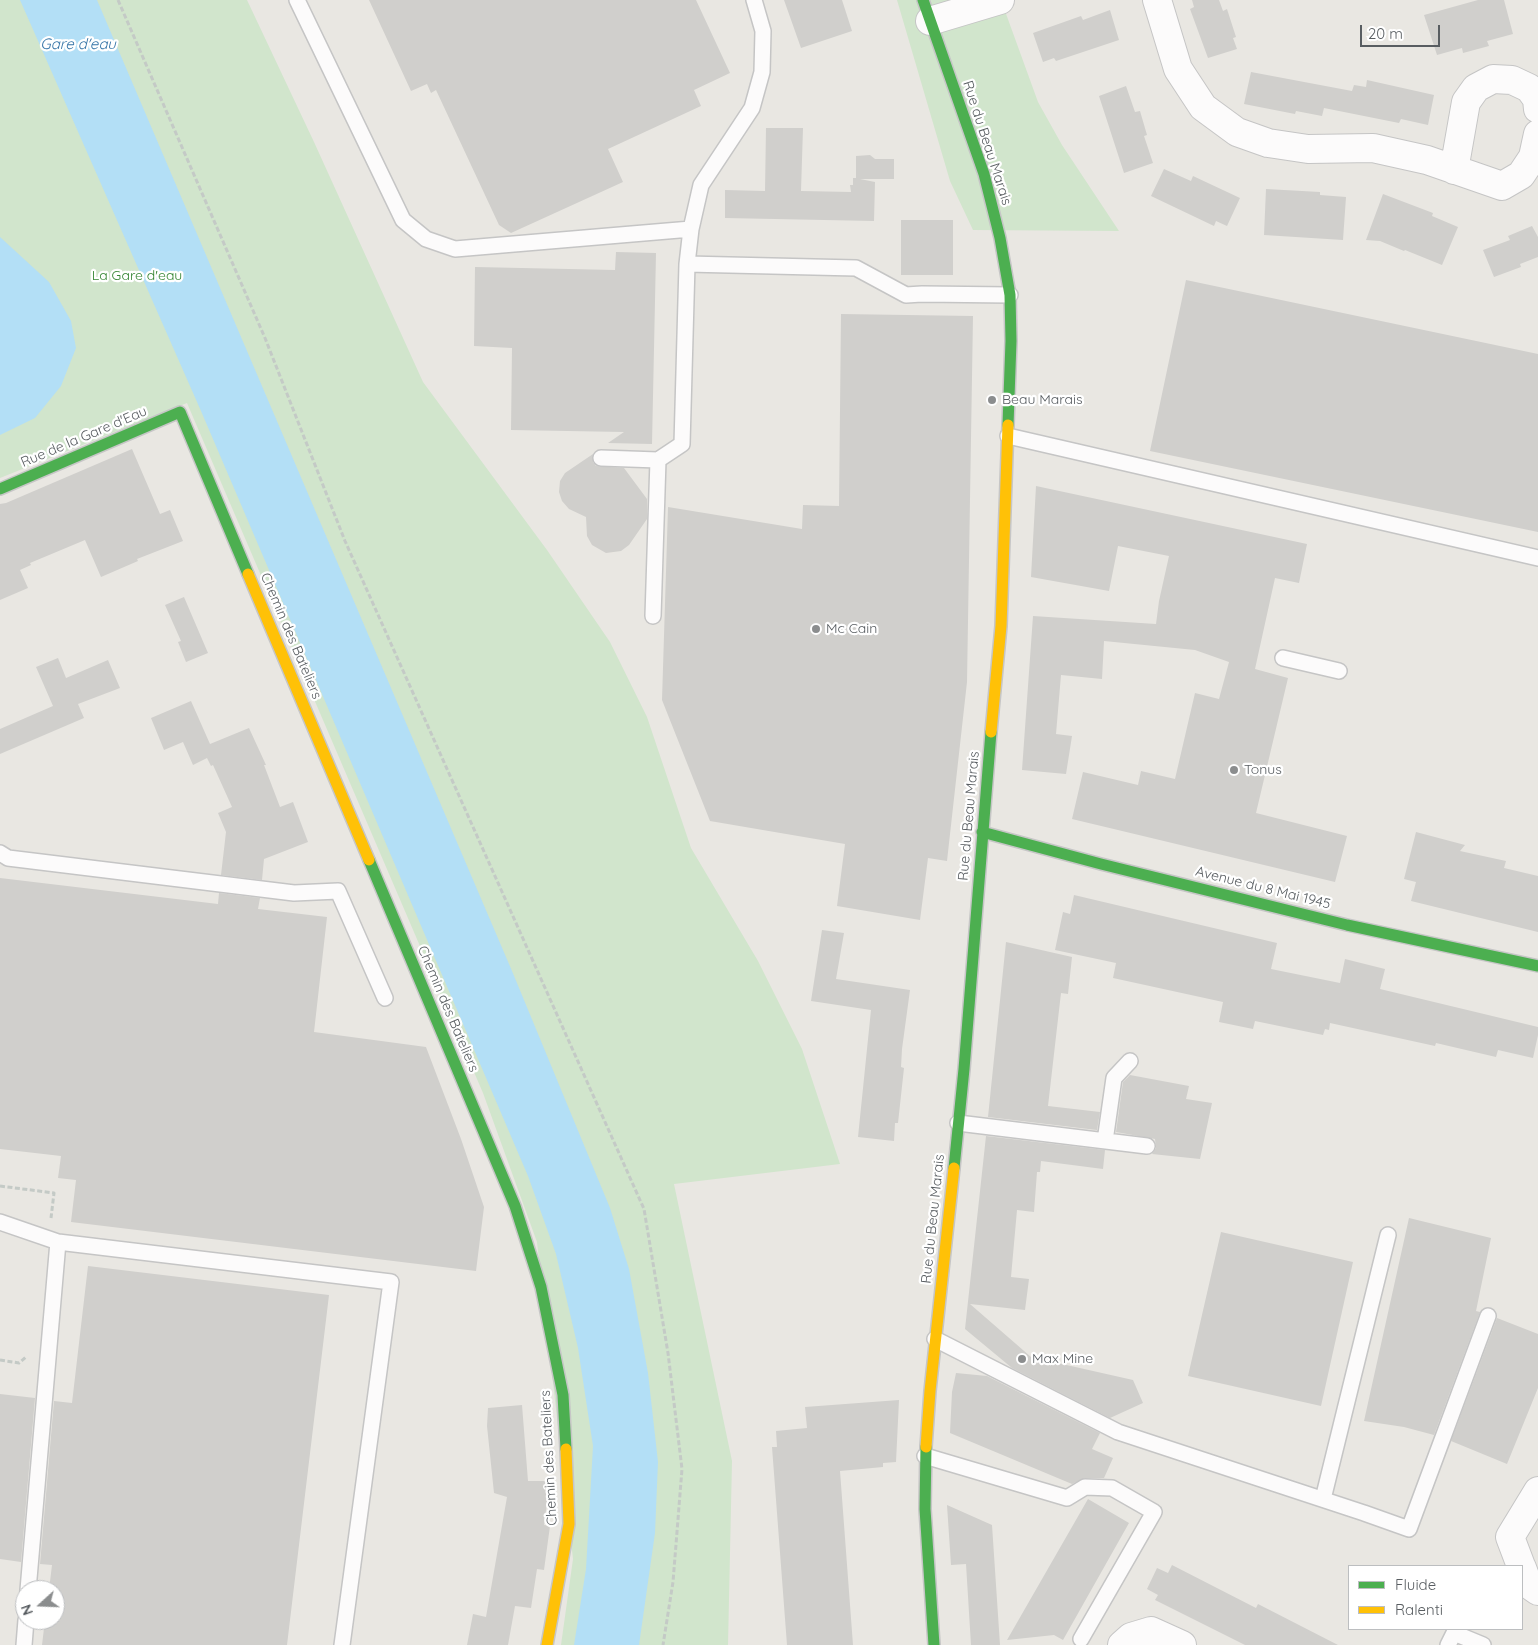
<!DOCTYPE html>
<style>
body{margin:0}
#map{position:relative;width:1538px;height:1645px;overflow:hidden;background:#e9e7e2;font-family:Quicksand,sans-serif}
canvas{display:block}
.legend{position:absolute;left:1348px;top:1565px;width:175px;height:65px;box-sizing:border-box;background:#fff;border:1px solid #bcbec0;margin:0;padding:6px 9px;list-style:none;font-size:15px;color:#585d61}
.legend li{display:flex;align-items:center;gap:10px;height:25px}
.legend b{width:25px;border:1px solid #bcbec0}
.north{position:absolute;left:15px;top:1580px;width:50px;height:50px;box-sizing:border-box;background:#fff;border:1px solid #bcbec0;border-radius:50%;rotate:250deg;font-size:14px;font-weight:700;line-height:20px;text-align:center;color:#585d61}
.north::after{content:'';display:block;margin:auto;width:18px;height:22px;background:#8b8d8e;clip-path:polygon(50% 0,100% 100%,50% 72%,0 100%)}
.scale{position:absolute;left:1360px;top:25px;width:80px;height:22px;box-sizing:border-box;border:2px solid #585d61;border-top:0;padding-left:6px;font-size:15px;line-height:18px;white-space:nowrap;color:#585d61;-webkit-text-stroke:4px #fff;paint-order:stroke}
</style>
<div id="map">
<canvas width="1538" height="1645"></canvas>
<ul class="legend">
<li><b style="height:6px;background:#4caf50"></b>Fluide</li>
<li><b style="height:6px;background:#ffc107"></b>Ralenti</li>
</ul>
<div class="north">N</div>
<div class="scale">20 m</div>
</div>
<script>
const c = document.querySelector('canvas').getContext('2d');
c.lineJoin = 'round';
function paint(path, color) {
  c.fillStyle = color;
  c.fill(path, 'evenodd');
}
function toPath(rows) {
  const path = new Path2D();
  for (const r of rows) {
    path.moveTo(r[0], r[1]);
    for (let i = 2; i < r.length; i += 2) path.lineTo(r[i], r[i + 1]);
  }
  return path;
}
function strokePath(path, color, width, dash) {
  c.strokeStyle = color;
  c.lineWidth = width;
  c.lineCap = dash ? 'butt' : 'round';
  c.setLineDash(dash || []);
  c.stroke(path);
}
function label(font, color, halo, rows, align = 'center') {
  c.font = font + ' Quicksand,sans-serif';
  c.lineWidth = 4.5;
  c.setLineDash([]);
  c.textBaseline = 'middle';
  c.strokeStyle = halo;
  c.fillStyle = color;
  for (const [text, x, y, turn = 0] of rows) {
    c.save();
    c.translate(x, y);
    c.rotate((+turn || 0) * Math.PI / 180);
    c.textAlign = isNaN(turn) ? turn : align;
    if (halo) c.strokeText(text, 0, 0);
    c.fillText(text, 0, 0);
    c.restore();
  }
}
const green = toPath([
 [0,0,247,0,314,142,423,382,547,550,610,642,647,717,691,848,758,961,802,1049,840,1164,674,1184,732,1461,728,1645,561,1645,573,1559,537,1242,483,1093,187,403,0,478],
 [897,0,1001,0,1038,102,1062,145,1119,231,973,230,950,181]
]);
const water = toPath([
 [20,0,97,0,512,971,610,1208,629,1269,648,1373,658,1462,655,1533,639,1645,574,1645,586,1569,593,1446,578,1348,556,1254,528,1176,201,411],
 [0,237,49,282,71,321,76,348,61,386,35,418,0,435]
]);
const building = toPath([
 [369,0,696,0,730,73,694,90,701,106,608,149,623,182,511,233,499,225,436,90,431,93,427,84,411,91],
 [784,0,842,0,852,31,801,48],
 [1192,0,1219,0,1223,11,1227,9,1236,37,1233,38,1237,49,1208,58,1190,9,1194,7],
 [1478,0,1504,0,1513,34,1487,41,1489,46,1463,53,1462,48,1437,55,1424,15],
 [1110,10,1119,40,1056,61,1054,58,1043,62,1033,33,1081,16,1083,20],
 [1251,72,1352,91,1354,85,1366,87,1367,80,1434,95,1428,125,1401,119,1399,123,1324,108,1322,116,1296,111,1295,114,1244,104],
 [1126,86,1135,112,1140,111,1147,135,1144,136,1153,163,1124,173,1099,96],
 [766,128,803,128,801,191,851,192,850,185,853,185,853,178,856,178,856,156,870,155,875,159,894,159,894,179,860,179,875,182,874,221,725,218,725,190,765,191],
 [1164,169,1191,181,1193,176,1240,198,1227,226,1216,221,1214,226,1151,196],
 [1266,189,1320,192,1320,195,1346,197,1343,240,1264,235],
 [1383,194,1433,213,1432,216,1458,227,1442,265,1405,250,1404,251,1380,241,1366,240],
 [901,220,953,220,953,275,901,275],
 [1532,226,1538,237,1538,257,1520,264,1521,267,1494,277,1483,250,1510,240,1508,236],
 [616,252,656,253,652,444,608,443,624,432,511,430,512,348,474,346,475,267,615,270],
 [1186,280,1538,354,1538,532,1150,451],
 [841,314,973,316,967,682,947,861,928,858,920,920,837,906,845,844,710,821,662,700,668,507,802,529,803,505,839,506],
 [132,449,160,514,170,510,183,541,137,559,138,561,101,577,85,540,30,563,31,565,20,570,28,588,0,600,0,504,6,503],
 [593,454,593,462,596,466,624,468,647,499,647,519,629,545,621,551,606,553,592,545,587,536,586,517,569,509,562,501,559,492,560,481,565,473],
 [1036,486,1307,544,1299,583,1275,578,1255,669,1288,678,1256,813,1347,836,1335,882,1072,819,1083,772,1138,785,1141,771,1175,779,1195,693,1219,699,1229,662,1195,650,1104,641,1102,679,1061,675,1056,734,1072,736,1066,774,1022,770,1033,616,1156,624,1159,601,1169,556,1118,546,1109,591,1031,577],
 [184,597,208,653,186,662,178,642,181,641,165,605],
 [58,658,66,678,108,660,120,688,78,704,84,718,0,754,0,729,53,706,36,667],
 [191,701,210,744,249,728,266,765,264,765,280,807,293,802,308,842,264,859,262,880,221,875,226,832,218,813,232,807,213,765,211,766,207,758,193,765,183,742,164,750,151,718],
 [1416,832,1465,845,1460,851,1506,861,1504,868,1538,876,1538,932,1411,901,1416,882,1404,879],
 [0,878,218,904,219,893,260,898,258,909,327,917,314,1032,426,1047,461,1139,484,1207,476,1271,71,1222,76,1180,58,1178,61,1156,0,1149],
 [1074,895,1277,943,1271,969,1340,983,1345,959,1385,969,1380,989,1538,1027,1538,1035,1533,1058,1498,1050,1496,1057,1436,1043,1435,1046,1330,1023,1329,1030,1325,1029,1323,1035,1255,1021,1253,1029,1219,1022,1223,1002,1113,978,1116,963,1055,950,1063,912,1070,914],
 [822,930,844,933,836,979,910,990,902,1049,901,1067,904,1068,898,1123,895,1123,894,1141,858,1137,871,1010,811,1001],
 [1006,942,1072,957,1068,994,1061,993,1048,1106,1100,1112,1097,1130,988,1117],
 [1130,1075,1189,1086,1186,1099,1212,1103,1200,1159,1152,1154,1156,1148,1155,1139,1116,1132,1123,1082],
 [986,1136,1105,1150,1103,1169,1041,1161,1040,1172,1037,1172,1034,1212,1017,1210,1011,1277,1029,1279,1025,1310,970,1304,1031,1357,1133,1380,1143,1403,1110,1418,1012,1368,965,1329],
 [1409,1218,1491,1238,1476,1311,1480,1312,1434,1435,1404,1427,1364,1421],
 [1221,1232,1353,1262,1321,1406,1188,1376],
 [88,1266,329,1295,287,1645,42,1645,45,1620,55,1620,55,1590,49,1590,52,1565,40,1564,54,1401,72,1403],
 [1497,1318,1538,1334,1538,1388,1507,1464,1451,1441],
 [956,1373,987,1376,1100,1433,1092,1449,1113,1458,1104,1478,1085,1478,1072,1484,950,1433,952,1392],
 [0,1394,35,1398,21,1562,0,1559],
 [899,1400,896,1462,883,1463,883,1467,840,1471,853,1645,787,1645,772,1447,777,1447,776,1431,807,1428,805,1407],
 [522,1405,528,1481,546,1481,546,1495,548,1495,544,1525,550,1526,544,1570,537,1569,531,1608,515,1606,508,1645,467,1645,473,1614,486,1617,507,1497,494,1493,487,1426,488,1408],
 [1088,1499,1129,1523,1063,1640,1054,1635,1007,1640],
 [947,1505,992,1525,1000,1645,971,1645,966,1564,951,1565],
 [1172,1565,1256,1608,1258,1604,1338,1645,1245,1645,1155,1600,1158,1595,1147,1589,1157,1568,1168,1573]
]);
const path = toPath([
 [118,0,265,338,345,541,644,1209,668,1353,682,1469,673,1582,663,1645],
 [0,1186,54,1193,51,1218],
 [0,1360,19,1363,26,1357]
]);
const lane = toPath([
 [297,0,403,220,426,239,455,249,691,229],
 [687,264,856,268,906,295,922,294,1010,295],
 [1008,436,1538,558],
 [601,458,658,460],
 [653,616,658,460,682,444,687,264,691,229,701,185,752,108,762,72,763,31,754,0],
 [1283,658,1339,671],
 [0,853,8,858,294,893,338,891,385,998],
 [958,1123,1147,1146],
 [1105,1141,1114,1078,1130,1061],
 [0,1222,58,1242,391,1282,342,1645],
 [935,1339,1118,1432,1364,1513,1409,1529,1488,1316],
 [925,1456,1067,1498,1085,1487,1112,1488,1154,1512,1081,1639],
 [1323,1499,1388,1235],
 [28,1590,58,1242],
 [24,1645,26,1620],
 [1448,1645,1454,1633,1483,1645]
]);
const street = toPath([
 [1157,0,1178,69,1203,107,1237,132,1268,143,1308,149,1373,148,1427,160,1502,186,1521,175,1533,157,1538,134],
 [930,21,1000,0],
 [1454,170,1466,102,1476,88,1493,79,1512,80,1529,88,1537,99,1538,109],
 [1521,1566,1510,1537,1538,1491],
 [1522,1568,1528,1584,1538,1591],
 [1122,1645,1131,1637,1151,1631,1182,1645]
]);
const fast = toPath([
 [923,0,984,174,1000,238,1010,295,1011,341,1008,425],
 [0,489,180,412,248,574],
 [982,832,1101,864,1347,925,1538,966],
 [369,860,515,1206,541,1287,563,1395,566,1449],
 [954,1168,964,1069,991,732],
 [926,1447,925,1509,934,1645]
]);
const slow = toPath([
 [248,574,369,860],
 [991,732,1001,626,1008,425],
 [926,1447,930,1391,954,1168],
 [547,1645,569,1524,566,1449]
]);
const markers = [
 [992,400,5,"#8b8d8e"],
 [816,629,5,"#8b8d8e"],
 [1234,770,5,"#8b8d8e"],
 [1022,1359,5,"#8b8d8e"]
];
const streetNames = [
 ["Rue du Beau Marais",987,143,72],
 ["Rue de la Gare d'Eau",84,437,-23],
 ["Chemin des Bateliers",291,636,67],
 ["Rue du Beau Marais",969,816,-85],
 ["Avenue du 8 Mai 1945",1263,888,14],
 ["Chemin des Bateliers",448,1009,67],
 ["Rue du Beau Marais",933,1219,-84],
 ["Chemin des Bateliers",549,1458,-93]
];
const parkNames = [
 ["La Gare d'eau",137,276]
];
const poiNames = [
 ["Beau Marais",1002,400],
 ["Mc Cain",826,629],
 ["Tonus",1244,770],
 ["Max Mine",1032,1359]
];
const waterNames = [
 ["Gare d'eau",78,44]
];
paint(green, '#d1e5cc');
paint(water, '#b3dff6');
paint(building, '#d0cfcc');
strokePath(lane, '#c5c5c5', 18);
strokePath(street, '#c5c5c5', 30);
strokePath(fast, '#c6c6c6', 14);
strokePath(slow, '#c6c6c6', 14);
strokePath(path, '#c4cac6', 3, [5, 2.5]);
strokePath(lane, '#fcfbfb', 15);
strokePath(street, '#fcfbfb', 28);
strokePath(fast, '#4caf50', 11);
strokePath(slow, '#ffc107', 11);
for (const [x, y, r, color] of markers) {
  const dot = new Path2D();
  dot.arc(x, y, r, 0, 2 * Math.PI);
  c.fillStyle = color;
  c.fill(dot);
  strokePath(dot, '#fff', 2);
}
label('14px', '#585d61', '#fff', streetNames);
label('14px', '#358533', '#fff', parkNames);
label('14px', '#585d61', '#fff', poiNames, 'left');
label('italic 15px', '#3776a8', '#fff', waterNames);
</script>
